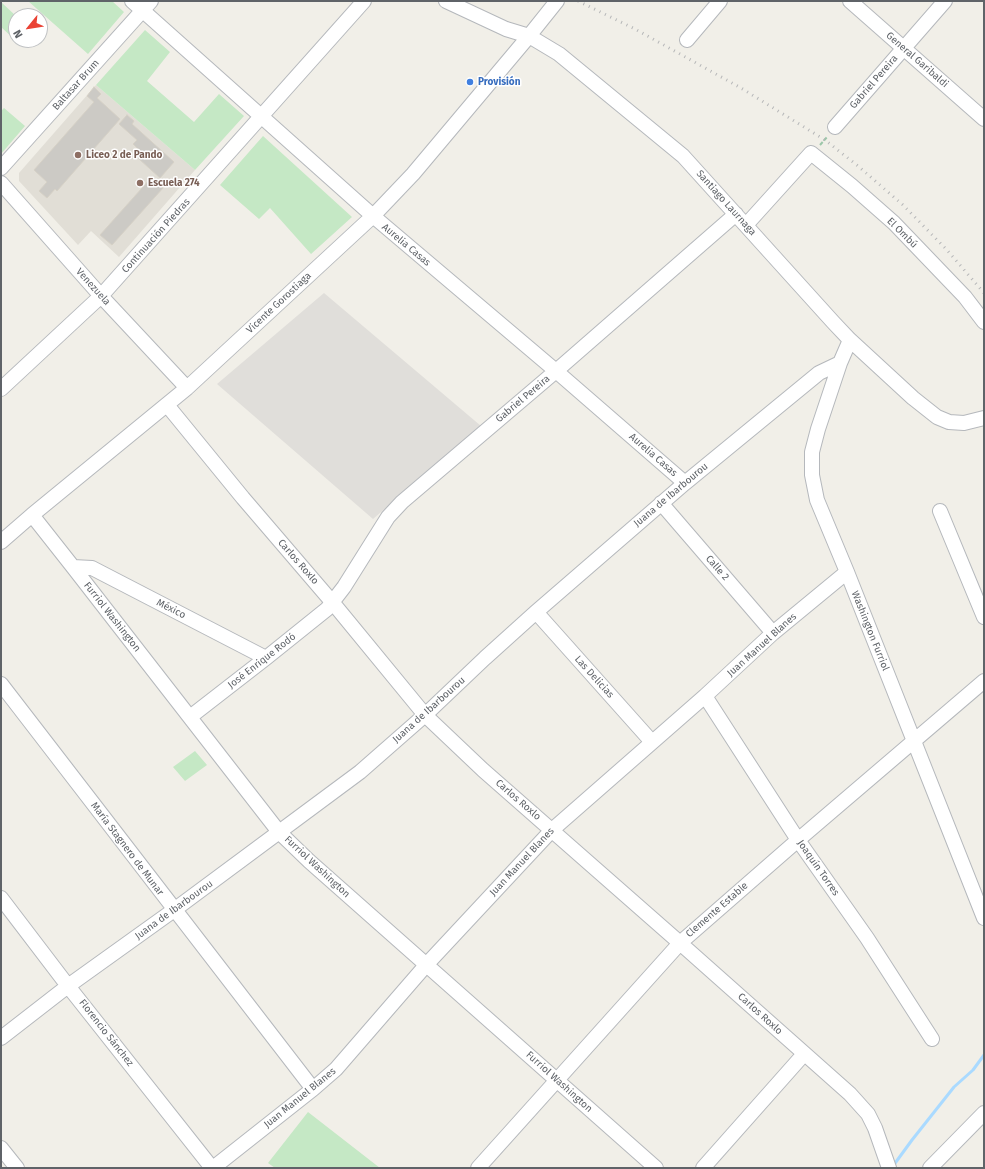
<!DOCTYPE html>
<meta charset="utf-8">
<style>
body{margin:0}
#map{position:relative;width:985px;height:1169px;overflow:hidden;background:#f1efe8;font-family:"Fira Sans",sans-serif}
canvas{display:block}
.frame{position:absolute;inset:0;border:2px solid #5f6368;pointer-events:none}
.north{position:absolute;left:8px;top:8px;width:40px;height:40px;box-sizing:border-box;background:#fff;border:1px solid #bfc1c3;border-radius:50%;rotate:240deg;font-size:11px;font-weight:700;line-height:16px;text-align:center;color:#5f6368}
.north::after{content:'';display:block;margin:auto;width:14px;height:18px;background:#ea4335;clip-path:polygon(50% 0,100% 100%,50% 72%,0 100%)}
</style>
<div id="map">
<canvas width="985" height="1169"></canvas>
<div class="frame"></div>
<div class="north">N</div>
</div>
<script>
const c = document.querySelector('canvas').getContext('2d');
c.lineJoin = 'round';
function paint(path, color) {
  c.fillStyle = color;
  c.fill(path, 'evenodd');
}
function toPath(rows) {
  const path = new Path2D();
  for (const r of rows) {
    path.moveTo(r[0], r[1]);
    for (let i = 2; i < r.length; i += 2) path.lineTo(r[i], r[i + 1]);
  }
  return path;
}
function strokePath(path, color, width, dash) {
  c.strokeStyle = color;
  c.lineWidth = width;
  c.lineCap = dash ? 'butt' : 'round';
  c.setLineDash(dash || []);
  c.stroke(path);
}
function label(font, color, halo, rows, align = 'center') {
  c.font = font + ' "Fira Sans",sans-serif';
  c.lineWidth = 3;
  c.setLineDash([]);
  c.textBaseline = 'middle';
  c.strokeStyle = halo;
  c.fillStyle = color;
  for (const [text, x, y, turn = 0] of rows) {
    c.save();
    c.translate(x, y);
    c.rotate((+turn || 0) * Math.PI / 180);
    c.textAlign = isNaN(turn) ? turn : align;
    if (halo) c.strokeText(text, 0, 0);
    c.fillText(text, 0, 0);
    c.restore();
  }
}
const industrial = toPath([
 [324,293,481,426,373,519,217,384]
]);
const education = toPath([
 [96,85,195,170,119,257,91,231,78,245,19,181,19,173]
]);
const green = toPath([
 [28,1,112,1,124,12,88,54],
 [1,2,16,16,16,36,14,39,1,27],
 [145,30,170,52,147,81,194,122,219,94,244,116,195,170,96,85],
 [4,108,25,126,1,154,1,111],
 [263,136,352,217,311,254,270,208,259,219,220,185],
 [195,751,207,765,185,781,173,767],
 [308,1112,380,1168,275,1168,268,1163]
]);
const stream = toPath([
 [893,1166,912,1140,954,1087,973,1070,984,1055]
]);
const building = toPath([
 [94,87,101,94,97,98,120,119,57,191,55,189,47,198,39,191,47,182,34,170,94,102,87,96,94,87],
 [127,115,134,121,132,124,174,162,160,178,138,158,142,153,133,144,137,140,119,124,127,115],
 [151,178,163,188,112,245,100,235,151,178]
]);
const path = toPath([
 [820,145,828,136]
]);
const minor = toPath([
 [132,1,373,216,556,371,685,483],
 [446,1,506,29,529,36,559,54,683,156,833,322,850,340,913,398,937,417,949,422,964,423,984,418],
 [850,1,984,119],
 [687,40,720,1],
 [835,127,945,1],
 [1,168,151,1],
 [1,183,101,296,187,388],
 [746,225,811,153,852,186,894,223,965,297,984,322],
 [850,340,840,363,818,429,812,452,812,475,817,500,847,572,984,918],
 [1,389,101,296,364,1],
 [167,405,243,498,333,603,425,715,483,770,680,943,850,1094,868,1114,875,1128,889,1168],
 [661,503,773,633],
 [940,511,984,617],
 [32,515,73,567,279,832,309,861,656,1168],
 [1,542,32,515,187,388,373,216,413,174,529,36,557,1],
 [73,567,92,568,266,658],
 [536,612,652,742],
 [1,684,313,1089],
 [705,696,798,840,867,938,932,1039],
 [190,717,266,658,327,609,344,587,388,517,402,502,556,371,736,214],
 [1,898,68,986,212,1168],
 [1,1038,68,986,174,910,360,772,425,715,485,658,536,612,685,483,819,373,840,363],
 [1,1148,17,1168],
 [213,1168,313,1089,336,1069,427,964,552,830,705,696,773,633,847,572],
 [478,1168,680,943,798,840,984,681],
 [703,1168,804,1054],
 [930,1168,984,1113]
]);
const rail = toPath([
 [578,1,635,29,741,88,825,140,858,166,903,205,947,250,984,293]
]);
const markers = [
 [470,82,4,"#3f7fe0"],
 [78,155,4,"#8d6e63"],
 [140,183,4,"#8d6e63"]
];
const streetNames = [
 ["General Garibaldi",917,60,41],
 ["Gabriel Pereira",874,82,-49],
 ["Baltasar Brum",76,85,-48],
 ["Santiago Laurnaga",726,203,48],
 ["El Ombú",902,233,45],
 ["Continuación Piedras",156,236,-48],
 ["Aurelia Casas",406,245,40],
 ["Venezuela",93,287,48],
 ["Vicente Gorostiaga",279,303,-43],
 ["Gabriel Pereira",523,399,-40],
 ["Aurelia Casas",653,455,41],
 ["Juana de Ibarbourou",671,495,-40],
 ["Carlos Roxlo",298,562,49],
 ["Calle 2",717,568,49],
 ["México",171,609,27],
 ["Furriol Washington",112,617,52],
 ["Washington Furriol",870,631,68],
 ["Juan Manuel Blanes",762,645,-42],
 ["José Enrique Rodó",262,661,-38],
 ["Las Delicias",594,677,48],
 ["Juana de Ibarbourou",429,710,-42],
 ["Carlos Roxlo",518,800,41],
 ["María Stagnero de Munar",127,849,53],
 ["Juan Manuel Blanes",522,862,-47],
 ["Furriol Washington",317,867,43],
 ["Joaquín Torres",818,868,55],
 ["Juana de Ibarbourou",174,910,-36],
 ["Clemente Estable",717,910,-41],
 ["Carlos Roxlo",760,1014,42],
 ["Florencio Sánchez",106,1033,52],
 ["Furriol Washington",559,1082,42],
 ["Juan Manuel Blanes",300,1098,-39]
];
const shopNames = [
 ["Provisión",478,82]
];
const educationNames = [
 ["Liceo 2 de Pando",86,155],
 ["Escuela 274",148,183]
];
paint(industrial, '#e0deda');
paint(education, '#e1ded6');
paint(green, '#c5e8c5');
strokePath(stream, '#aadaff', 3);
paint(building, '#cccac5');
strokePath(building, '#d6d1c6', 1);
strokePath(minor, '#b5b8bc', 16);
strokePath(path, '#9cc7a9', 2, [4, 2]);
strokePath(minor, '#fff', 14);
strokePath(rail, '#b6b7b8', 3, [1, 5]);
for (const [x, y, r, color] of markers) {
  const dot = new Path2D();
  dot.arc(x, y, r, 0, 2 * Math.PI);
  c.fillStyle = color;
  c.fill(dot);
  strokePath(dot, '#fff', 1.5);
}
label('10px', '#5f6368', '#fff', streetNames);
label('bold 10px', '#366cbe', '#fff', shopNames, 'left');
label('bold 10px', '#785e54', '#fff', educationNames, 'left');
</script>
